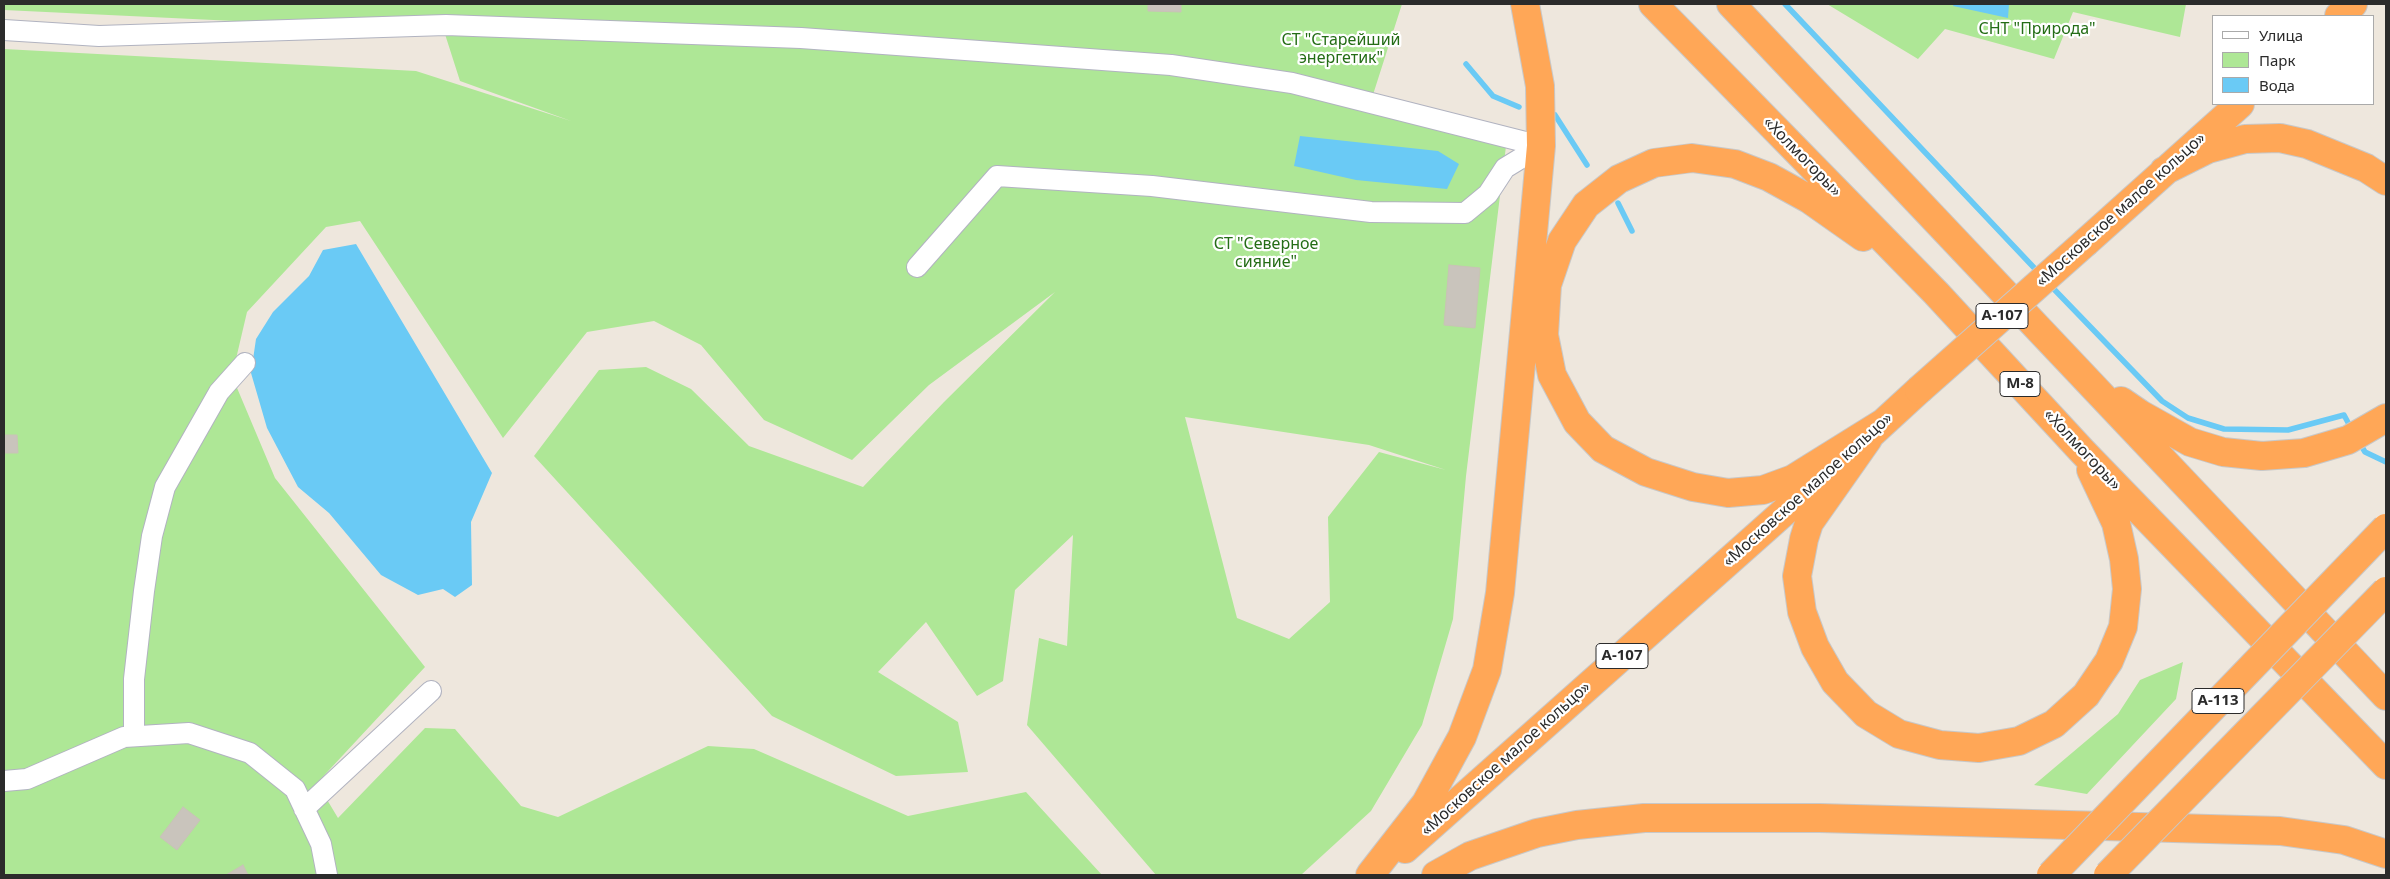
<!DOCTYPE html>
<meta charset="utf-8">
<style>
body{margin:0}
#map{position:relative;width:2390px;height:879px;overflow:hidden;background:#eee7dd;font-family:"Noto Sans",sans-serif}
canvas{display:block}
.frame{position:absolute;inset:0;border:5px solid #2b2b2b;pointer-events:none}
.legend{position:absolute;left:2212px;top:15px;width:162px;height:90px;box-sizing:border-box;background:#fff;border:1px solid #aaa;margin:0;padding:6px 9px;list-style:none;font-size:15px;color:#2b2b2b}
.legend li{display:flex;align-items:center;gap:10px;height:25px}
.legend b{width:25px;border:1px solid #aaa}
</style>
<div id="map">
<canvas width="2390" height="879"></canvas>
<div class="frame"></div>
<ul class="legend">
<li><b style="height:6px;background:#fff"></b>Улица</li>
<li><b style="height:14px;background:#aee796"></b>Парк</li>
<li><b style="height:14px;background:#6acaf5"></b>Вода</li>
</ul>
</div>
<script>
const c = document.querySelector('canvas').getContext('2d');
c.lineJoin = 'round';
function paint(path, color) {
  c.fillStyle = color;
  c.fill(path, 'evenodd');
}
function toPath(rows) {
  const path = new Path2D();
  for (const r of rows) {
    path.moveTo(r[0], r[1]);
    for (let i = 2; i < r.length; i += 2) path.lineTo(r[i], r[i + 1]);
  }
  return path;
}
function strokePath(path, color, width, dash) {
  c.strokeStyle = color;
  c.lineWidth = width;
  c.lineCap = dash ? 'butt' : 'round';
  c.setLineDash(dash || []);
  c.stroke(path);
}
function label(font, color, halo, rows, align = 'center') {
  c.font = font + ' "Noto Sans",sans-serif';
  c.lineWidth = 4.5;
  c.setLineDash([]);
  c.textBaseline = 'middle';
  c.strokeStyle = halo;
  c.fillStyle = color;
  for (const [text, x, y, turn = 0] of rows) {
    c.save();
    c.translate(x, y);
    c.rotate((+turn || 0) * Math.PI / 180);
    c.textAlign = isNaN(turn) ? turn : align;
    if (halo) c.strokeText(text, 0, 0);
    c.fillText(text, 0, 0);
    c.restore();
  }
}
const green = toPath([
 [4,4,1402,4,1370,104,1506,146,1466,476,1453,619,1422,725,1371,811,1301,875,1156,875,1027,725,1039,638,1067,646,1073,535,1015,590,1003,681,977,696,926,622,878,672,958,722,968,772,896,776,772,716,534,456,599,370,646,367,691,389,749,446,863,487,944,402,1055,292,929,385,852,460,764,420,701,345,654,321,587,332,503,438,360,221,326,227,247,312,232,376,275,478,425,667,317,783,338,818,425,728,455,729,521,806,558,817,708,746,754,749,908,816,1026,792,1102,875,4,875,4,49,416,71,571,121,460,81,444,31,4,10],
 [1185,417,1369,445,1446,470,1379,452,1328,517,1330,602,1289,639,1237,618],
 [1827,4,2186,4,2180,37,2073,12,2054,59,1945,29,1918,59],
 [2183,662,2176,699,2087,794,2034,785,2118,714,2140,680]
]);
const water = toPath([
 [1954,4,2009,4,2008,18,1953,6],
 [1300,136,1438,151,1459,164,1447,189,1356,180,1294,166],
 [356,244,492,473,471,522,472,585,455,597,443,589,418,595,381,575,329,513,298,487,267,428,251,373,256,339,273,312,309,276,323,250]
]);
const stream = toPath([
 [1785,4,2039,273],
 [1466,64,1493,96,1519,107],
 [1555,115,1587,165],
 [1618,203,1632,231],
 [2049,284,2162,401,2188,418,2224,429,2288,430,2344,415,2352,430],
 [2359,442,2365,452,2386,462]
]);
const building = toPath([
 [1148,4,1181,4,1181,12,1148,11,1148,4],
 [1449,265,1480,268,1475,328,1444,325,1449,265],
 [4,435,17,435,18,453,4,453,4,435],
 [183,807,200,820,177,850,160,837,183,807],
 [243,865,248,875,226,875,243,865]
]);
const minor = toPath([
 [4,30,99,36,446,25,801,38,1171,65,1292,83,1541,146],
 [917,267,997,176,1152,186,1371,212,1465,213,1488,194,1505,168,1541,146],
 [134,736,134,679,144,591,152,536,165,487,219,392,245,363],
 [4,781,27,779,124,737,189,733,250,753,295,789,321,844,327,875],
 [304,809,431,691]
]);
const highway = toPath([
 [1653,4,1936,293,2082,451,2386,765],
 [1731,4,2386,696],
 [2339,16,2353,4],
 [2164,171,2208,149,2245,139,2280,138,2307,144,2366,168,2386,181],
 [1863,237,1809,199,1769,177,1735,164,1692,158,1654,163,1619,179,1586,205,1562,241,1547,285,1544,335,1552,375,1577,422,1603,449,1646,472,1693,487,1728,493,1763,490,1793,479,1883,423],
 [2086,242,2240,104],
 [2121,401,2140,414,2190,442,2223,452,2262,456,2304,453,2348,440,2386,418],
 [1870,435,1919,390],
 [1868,439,1809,523,1804,539,1797,576,1802,612,1815,647,1835,682,1866,714,1899,734,1940,745,1979,748,2019,741,2054,724,2086,695,2109,661,2123,627,2127,589,2124,559,2116,523,2091,470],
 [1405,849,1829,472],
 [1370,875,1426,803,1462,737,1487,670,1500,593,1541,146,1540,86,1525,4],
 [1436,875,1470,856,1537,833,1577,825,1644,818,1820,818,2280,831,2344,840,2386,854]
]);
const highwayBridge = toPath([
 [1919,390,2086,242],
 [2051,875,2386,528],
 [2108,875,2386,591]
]);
const shields = [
 [2002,316,52],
 [2020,384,40],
 [1622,656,52],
 [2218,701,52]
];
const shieldNames = [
 ["А-107",2002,316],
 ["М-8",2020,384],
 ["А-107",1622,656],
 ["А-113",2218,701]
];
const parkNames = [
 ["СНТ \"Природа\"",2037,29],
 ["СТ \"Старейший",1341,40],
 ["энергетик\"",1341,58],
 ["СТ \"Северное",1266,244],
 ["сияние\"",1266,262]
];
const streetNames = [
 ["«Холмогоры»",1802,157,46],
 ["«Московское малое кольцо»",2121,210,-42],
 ["«Холмогоры»",2082,450,47],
 ["«Московское малое кольцо»",1808,490,-42],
 ["«Московское малое кольцо»",1506,759,-42]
];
paint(green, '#aee796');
paint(water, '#6acaf5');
strokePath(stream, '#6acaf5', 5.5);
paint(building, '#c9c4bc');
strokePath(building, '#c9c3b6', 1);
strokePath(minor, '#b1b3c0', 22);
strokePath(highway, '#c8c8c8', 30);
strokePath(minor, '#fff', 20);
strokePath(highway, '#ffa757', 28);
strokePath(highwayBridge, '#c8c8c8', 30, []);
strokePath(highwayBridge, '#ffa757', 28);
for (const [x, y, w] of shields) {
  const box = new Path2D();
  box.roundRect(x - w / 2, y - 12.5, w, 25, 4);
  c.fillStyle = '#fff';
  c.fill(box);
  strokePath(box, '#2b2b2b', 1);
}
label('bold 15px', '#2b2b2b', null, shieldNames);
label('16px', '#246d16', '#fff', parkNames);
label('16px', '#2b2b2b', '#fff', streetNames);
</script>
